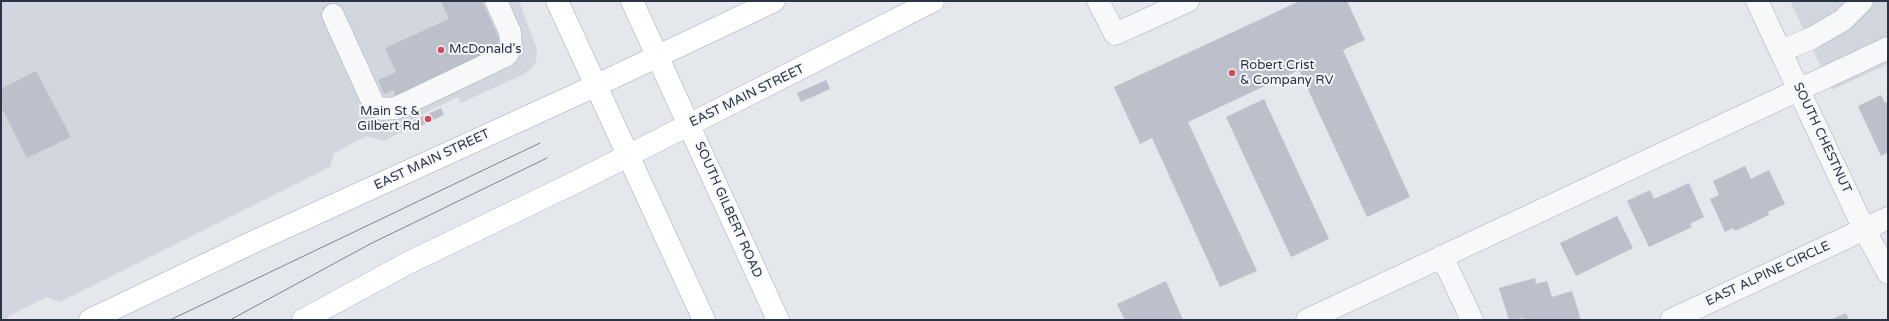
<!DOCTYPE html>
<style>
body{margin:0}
#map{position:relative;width:1889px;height:321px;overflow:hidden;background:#e4e7ec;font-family:"Varela Round",sans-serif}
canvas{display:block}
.frame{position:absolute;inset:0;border:2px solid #2b3445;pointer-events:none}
</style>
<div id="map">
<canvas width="1889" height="321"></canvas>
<div class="frame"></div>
</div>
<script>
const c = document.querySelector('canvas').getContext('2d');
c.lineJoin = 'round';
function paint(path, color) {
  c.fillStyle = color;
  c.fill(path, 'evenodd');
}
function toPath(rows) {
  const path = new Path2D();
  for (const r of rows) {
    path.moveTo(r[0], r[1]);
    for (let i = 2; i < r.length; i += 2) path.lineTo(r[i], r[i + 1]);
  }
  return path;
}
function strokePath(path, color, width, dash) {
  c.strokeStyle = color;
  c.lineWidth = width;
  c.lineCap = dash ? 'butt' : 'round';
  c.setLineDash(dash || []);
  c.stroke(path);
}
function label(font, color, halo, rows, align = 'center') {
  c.font = font + ' "Varela Round",sans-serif';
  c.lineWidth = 4;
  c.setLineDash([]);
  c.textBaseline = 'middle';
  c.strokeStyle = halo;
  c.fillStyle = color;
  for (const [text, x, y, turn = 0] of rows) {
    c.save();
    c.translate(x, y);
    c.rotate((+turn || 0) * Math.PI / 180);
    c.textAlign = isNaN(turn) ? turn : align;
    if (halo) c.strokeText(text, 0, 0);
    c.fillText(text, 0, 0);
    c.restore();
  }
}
const built = toPath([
 [1,1,519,1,537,49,536,61,532,68,522,75,461,103,458,97,403,124,405,130,384,141,366,136,334,153,330,167,60,302,47,297,9,316,8,320,1,320],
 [1790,1,1888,1,1888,64,1832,90]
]);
const building = toPath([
 [441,1,482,1,499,39,496,52,396,96,393,90,384,94,378,80,396,72,385,48,449,19],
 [1300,1,1347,1,1365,40,1343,50,1410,197,1367,217,1299,70,1188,122,1257,271,1220,287,1152,138,1140,144,1114,87],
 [36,71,71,137,27,158,1,107,1,89],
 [826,80,830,89,801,102,797,93],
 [1881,95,1885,103,1888,101,1888,153,1881,156,1858,106],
 [1264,99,1329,239,1291,257,1226,117],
 [441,108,444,115,416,128,413,121],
 [1745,166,1751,179,1769,170,1785,204,1768,212,1769,215,1748,225,1735,231,1733,228,1725,232,1710,199,1719,195,1713,181],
 [1689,183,1704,217,1690,224,1692,227,1649,247,1627,201,1650,190,1654,199],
 [1617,216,1633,248,1576,276,1560,243],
 [1535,278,1536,284,1547,281,1552,297,1572,291,1581,320,1524,320,1523,318,1509,320,1499,288],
 [1166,281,1183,320,1125,320,1117,304],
 [1846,313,1849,320,1830,320]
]);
const minor = toPath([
 [1098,1,1115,34,1188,1],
 [1757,1,1864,229,1888,273],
 [333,15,374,105,382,109,396,108,507,55,511,45,510,32,496,1],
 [1781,51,1812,38,1843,20,1862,1],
 [1442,256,1472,320],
 [1307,320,1888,48],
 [1671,320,1888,218]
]);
const major = toPath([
 [557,1,704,320],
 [632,1,778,320],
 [90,320,249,244,595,86,774,1],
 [303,320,408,263,580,180,933,1]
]);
const tram = toPath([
 [170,320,540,143],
 [230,320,370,244,547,158]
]);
const markers = [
 [441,50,4,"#d1495b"],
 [1232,73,4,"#d1495b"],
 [428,119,4,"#d1495b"]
];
const poiNames = [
 ["McDonald's",449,50],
 ["Robert Crist",1240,66],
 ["& Company RV",1240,81],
 ["Main St &",420,112,"right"],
 ["Gilbert Rd",420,127,"right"]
];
const streetNames = [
 ["EAST MAIN STREET",747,96,-26],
 ["SOUTH CHESTNUT",1822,138,65],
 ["EAST MAIN STREET",432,160,-25],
 ["SOUTH GILBERT ROAD",728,210,66],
 ["EAST ALPINE CIRCLE",1768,274,-25]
];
paint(built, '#d2d6de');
paint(building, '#bbc0ca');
strokePath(minor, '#a9aeb7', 23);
strokePath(major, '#a3abb8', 23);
strokePath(minor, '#f7f8fa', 22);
strokePath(major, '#fff', 22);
strokePath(tram, '#7d8696', 1);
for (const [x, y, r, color] of markers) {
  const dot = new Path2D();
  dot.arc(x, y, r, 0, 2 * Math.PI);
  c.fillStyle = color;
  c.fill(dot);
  strokePath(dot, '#f4f6f9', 1.5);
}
label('13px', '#2b3445', '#f4f6f9', poiNames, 'left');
label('13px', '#2b3445', '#f4f6f9', streetNames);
</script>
